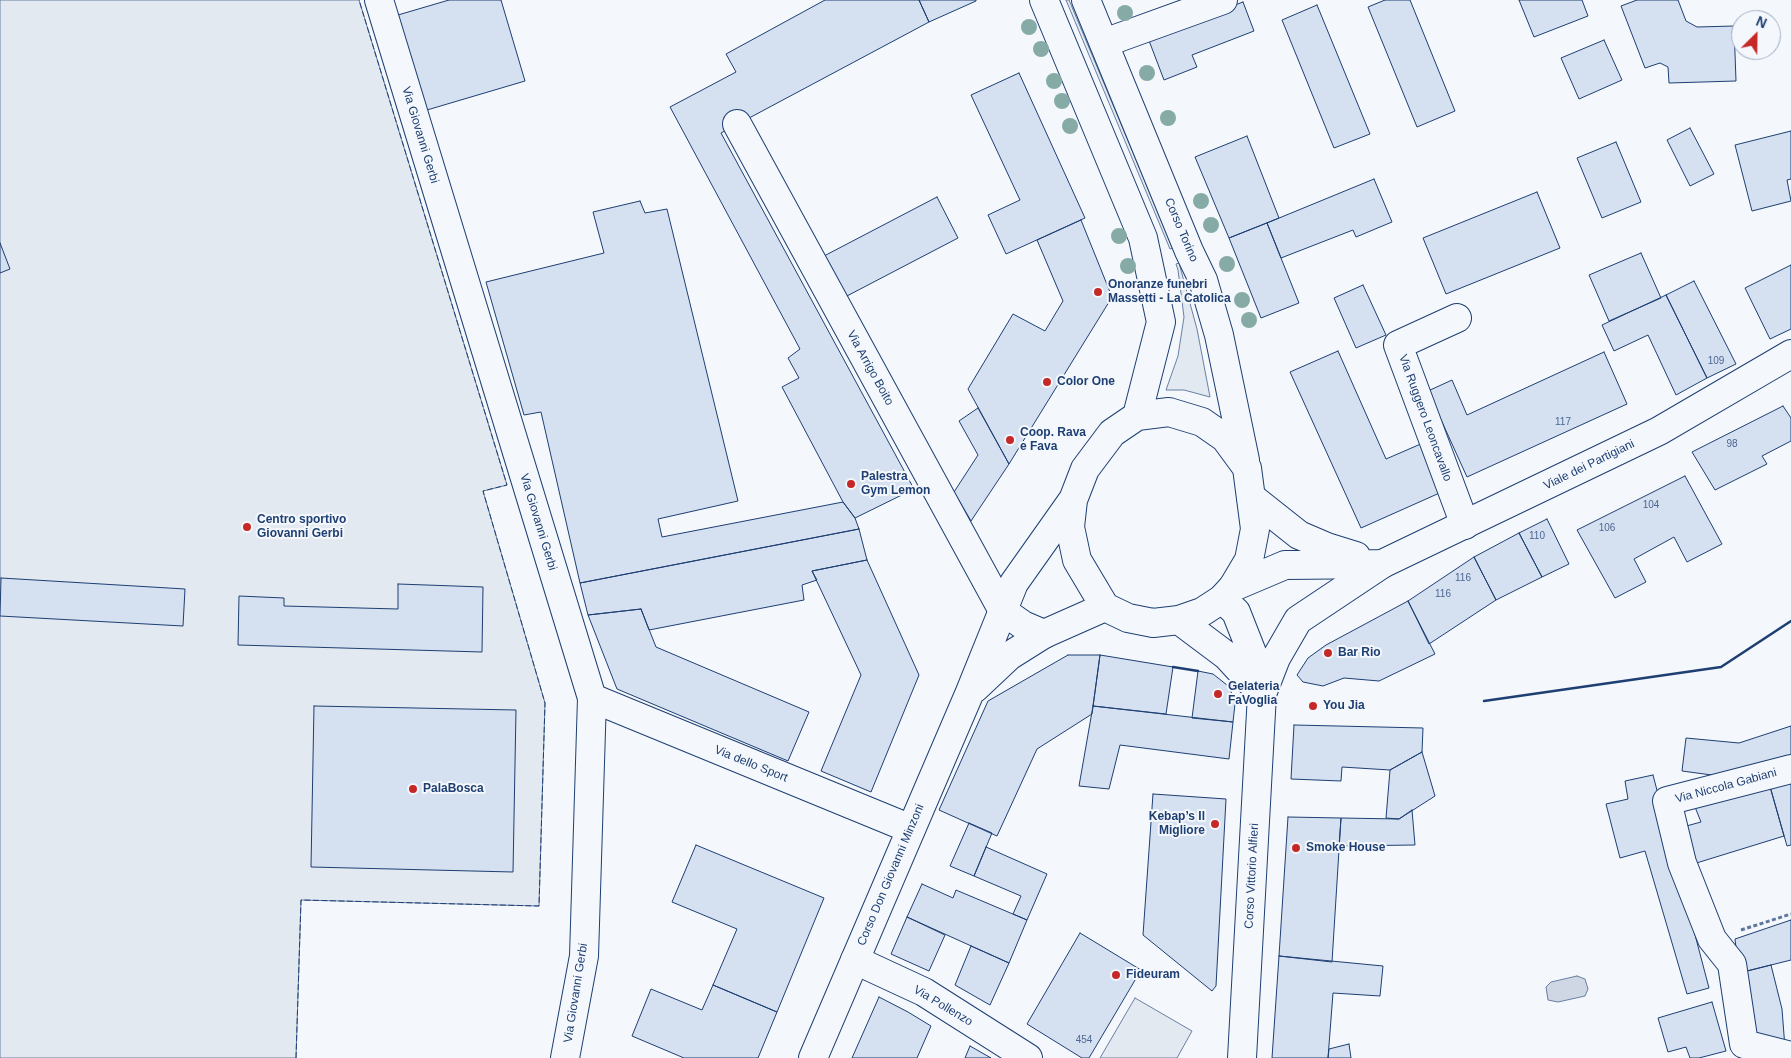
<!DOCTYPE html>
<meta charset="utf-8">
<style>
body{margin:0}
#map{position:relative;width:1791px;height:1058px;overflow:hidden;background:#f4f7fb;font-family:Helvetica,sans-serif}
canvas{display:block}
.north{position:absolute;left:1731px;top:10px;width:50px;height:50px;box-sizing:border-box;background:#f4f7fb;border:1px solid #9eadc5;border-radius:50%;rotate:23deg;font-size:14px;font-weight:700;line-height:20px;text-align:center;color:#1d3f73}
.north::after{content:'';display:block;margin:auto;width:18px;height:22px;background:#c62828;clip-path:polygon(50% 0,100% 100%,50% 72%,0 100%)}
</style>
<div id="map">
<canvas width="1791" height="1058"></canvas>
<div class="north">N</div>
</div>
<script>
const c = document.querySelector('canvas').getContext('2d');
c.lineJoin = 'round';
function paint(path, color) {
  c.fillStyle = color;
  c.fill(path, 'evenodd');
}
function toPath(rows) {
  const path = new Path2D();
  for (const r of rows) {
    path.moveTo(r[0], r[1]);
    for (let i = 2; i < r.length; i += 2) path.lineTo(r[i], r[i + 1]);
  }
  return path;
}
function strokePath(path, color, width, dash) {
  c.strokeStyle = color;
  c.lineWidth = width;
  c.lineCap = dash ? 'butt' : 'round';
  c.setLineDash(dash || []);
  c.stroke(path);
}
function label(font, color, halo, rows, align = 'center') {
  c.font = font + ' Helvetica,sans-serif';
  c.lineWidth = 4;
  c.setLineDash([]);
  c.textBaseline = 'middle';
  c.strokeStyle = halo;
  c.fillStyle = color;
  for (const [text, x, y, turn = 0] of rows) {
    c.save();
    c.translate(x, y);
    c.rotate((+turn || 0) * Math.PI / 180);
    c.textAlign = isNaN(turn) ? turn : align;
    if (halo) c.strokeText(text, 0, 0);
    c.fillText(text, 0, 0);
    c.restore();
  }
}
const green = toPath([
 [0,0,359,0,507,485,483,491,545,703,539,906,301,900,296,1058,0,1058,0,0],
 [1066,0,1069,0,1173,248,1170,249,1066,0],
 [1179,263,1197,329,1210,397,1184,390,1166,390,1178,356,1184,317,1178,270,1176,264,1179,263],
 [1135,998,1192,1031,1177,1058,1100,1058,1135,998]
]);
const water = toPath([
 [1577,976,1585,979,1588,989,1585,996,1558,1002,1548,1000,1546,987,1551,982,1577,976]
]);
const building = toPath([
 [449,0,501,0,525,81,427,110,398,15,449,0],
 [825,0,919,0,929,22,721,133,914,489,855,518,843,502,782,387,799,378,788,358,800,349,670,107,736,72,726,54,825,0],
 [919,0,976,0,976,1,929,22,919,0],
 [1385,0,1410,0,1455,111,1417,127,1368,7,1385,0],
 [1519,0,1582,0,1588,16,1534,37,1519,0],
 [1637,0,1678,0,1686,21,1697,27,1734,26,1736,81,1669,83,1668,67,1660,63,1645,68,1621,6,1637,0],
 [1243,2,1254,31,1192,55,1197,67,1164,80,1148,38,1243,2],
 [1317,5,1370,134,1334,148,1282,20,1317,5],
 [1604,40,1622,80,1579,99,1561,58,1604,40],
 [1019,73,1085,218,1006,254,988,215,1020,200,971,95,1019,73],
 [1690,128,1714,174,1690,186,1667,140,1690,128],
 [1791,131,1791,179,1787,180,1791,201,1752,211,1735,145,1791,131],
 [1247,136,1279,218,1229,238,1195,157,1247,136],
 [1616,142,1641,202,1602,218,1577,158,1616,142],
 [1374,179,1392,222,1356,237,1353,230,1281,258,1267,223,1374,179],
 [1537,192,1560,248,1446,294,1423,238,1537,192],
 [937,197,958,238,845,297,824,256,937,197],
 [640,201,645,213,667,209,738,501,658,519,662,537,843,502,855,518,859,529,580,583,541,412,524,415,486,282,604,253,593,212,640,201],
 [1081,220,1110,292,1109,302,1009,464,968,389,1013,314,1045,331,1063,301,1037,240,1081,220],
 [1267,223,1299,303,1261,318,1229,238,1267,223],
 [0,243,10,269,0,273,0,243],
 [1641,253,1661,298,1609,321,1589,275,1641,253],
 [1791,265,1791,329,1770,339,1745,288,1791,265],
 [1694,281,1736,364,1707,378,1666,295,1694,281],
 [1363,285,1386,335,1356,348,1334,298,1363,285],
 [1666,295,1707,378,1676,395,1648,335,1614,351,1602,325,1666,295],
 [1338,351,1386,459,1423,443,1444,491,1361,528,1290,372,1338,351],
 [1604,352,1627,404,1467,477,1428,391,1452,380,1467,415,1604,352],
 [1783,406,1791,418,1791,441,1762,456,1767,464,1715,490,1692,452,1783,406],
 [978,408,1009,464,971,521,954,492,978,455,959,421,978,408],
 [1685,476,1722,544,1687,562,1674,537,1634,559,1646,582,1615,598,1577,530,1685,476],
 [1547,519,1569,564,1542,577,1519,533,1547,519],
 [859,529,867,560,812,571,817,580,802,585,804,600,649,630,641,609,588,615,580,583,859,529],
 [1519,533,1542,577,1496,600,1474,557,1519,533],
 [1474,557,1496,600,1429,644,1408,601,1474,557],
 [867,560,919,675,871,792,821,771,861,675,812,571,867,560],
 [1,578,185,589,183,626,0,616,1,578],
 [398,584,483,587,482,652,238,645,239,596,284,598,284,606,398,609,398,584],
 [1408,601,1435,654,1379,681,1344,678,1323,686,1303,682,1297,675,1308,658,1326,645,1408,601],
 [641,609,656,647,809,712,788,761,617,689,588,615,641,609],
 [1068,655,1100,655,1092,714,1037,749,997,836,939,810,988,701,1068,655],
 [1100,655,1173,667,1166,714,1093,706,1100,655],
 [1198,671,1213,674,1227,685,1234,697,1235,704,1233,722,1192,718,1198,671],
 [314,706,516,710,513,872,311,867,314,706],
 [1093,706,1233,722,1229,759,1120,745,1109,789,1079,786,1093,706],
 [1294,725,1423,728,1422,752,1390,770,1342,767,1341,781,1291,779,1294,725],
 [1791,726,1791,762,1734,778,1682,771,1686,738,1739,743,1791,726],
 [1422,752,1435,796,1399,819,1386,818,1390,770,1422,752],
 [1653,775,1709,988,1687,994,1645,851,1620,858,1606,804,1628,799,1625,781,1653,775],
 [1791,777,1791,845,1787,846,1769,783,1791,777],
 [1769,783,1784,836,1690,865,1679,828,1701,822,1695,807,1769,783],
 [1153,794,1226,799,1216,986,1212,991,1143,935,1153,794],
 [1412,810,1415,845,1339,846,1341,818,1399,819,1412,810],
 [1288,817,1341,818,1332,962,1279,956,1288,817],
 [969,823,992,833,974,876,950,866,969,823],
 [696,845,824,898,777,1012,713,985,737,929,672,902,696,845],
 [986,847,1047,874,1027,920,1013,914,1021,896,974,876,986,847],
 [922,884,953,898,956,890,1027,920,1009,963,907,917,922,884],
 [907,917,945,935,929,971,891,954,907,917],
 [1791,920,1791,960,1739,973,1735,939,1791,920],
 [1080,933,1141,970,1089,1058,1082,1058,1027,1024,1080,933],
 [971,946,1009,963,990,1005,955,985,971,946],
 [1279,956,1383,966,1380,996,1333,993,1328,1058,1272,1058,1279,956],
 [1771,965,1782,1009,1785,1048,1761,1043,1744,1005,1739,973,1771,965],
 [713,985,777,1012,758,1058,684,1058,632,1036,651,989,702,1010,713,985],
 [879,997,908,1012,931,1026,917,1058,852,1058,879,997],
 [1712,1002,1726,1051,1699,1058,1690,1058,1686,1047,1668,1052,1658,1018,1712,1002],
 [1349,1044,1351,1058,1328,1058,1329,1049,1349,1044],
 [970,1046,991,1058,965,1058,970,1046]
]);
const path = toPath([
 [1741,930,1791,914]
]);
const street = toPath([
 [379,0,592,698,584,956,565,1058],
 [1104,43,1223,0],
 [737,124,1003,611,1023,625,1044,634],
 [1457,318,1398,345,1465,525],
 [1222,599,1236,612,1258,668,1262,694,1242,1058],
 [1179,620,1227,656,1261,693],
 [1262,694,1276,658,1298,620,1382,564],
 [592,698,911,829],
 [1791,769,1667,801,1682,863,1712,939,1732,964,1744,1044,1791,1056],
 [855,960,924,992,1028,1058]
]);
const secondary = toPath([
 [1251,497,1299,535,1327,547,1356,556],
 [1233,587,1285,565,1382,564,1659,431,1791,354]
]);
const primary = toPath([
 [1044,0,1143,238,1161,322,1137,416],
 [1086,0,1189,251,1203,280,1219,335,1245,460],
 [1169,412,1202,422,1225,438,1247,468,1255,529,1249,560,1233,587,1222,599,1202,612,1179,620,1153,623,1128,618,1105,607,1077,560,1070,527,1073,500,1085,469,1112,433,1137,416,1169,412],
 [975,688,1009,656,1044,634,1105,607],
 [813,1058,970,692,1014,583,1072,501]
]);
const fence = toPath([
 [296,1058,301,900,539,906,545,703,483,491,507,485,359,0]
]);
const wall = toPath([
 [1173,667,1198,671],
 [1484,701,1721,667,1791,621]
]);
const trees = [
 [1125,13],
 [1029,27],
 [1041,49],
 [1147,73],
 [1054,81],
 [1062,101],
 [1168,118],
 [1070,126],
 [1201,201],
 [1211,225],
 [1119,236],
 [1227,264],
 [1128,266],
 [1242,300],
 [1249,320]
];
const markers = [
 [1098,292,5,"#c62828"],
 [1047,382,5,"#c62828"],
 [1010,440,5,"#c62828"],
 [851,484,5,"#c62828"],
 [247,527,5,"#c62828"],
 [1328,653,5,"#c62828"],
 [1218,694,5,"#c62828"],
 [1313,706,5,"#c62828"],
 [413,789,5,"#c62828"],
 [1215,824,5,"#c62828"],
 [1296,848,5,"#c62828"],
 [1116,975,5,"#c62828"]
];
const numberNames = [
 ["109",1716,361],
 ["117",1563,422],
 ["98",1732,444],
 ["104",1651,505],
 ["106",1607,528],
 ["110",1537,536],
 ["116",1463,578],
 ["116",1443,594],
 ["454",1084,1040]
];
const streetNames = [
 ["Via Giovanni Gerbi",420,135,73],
 ["Corso Torino",1181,230,67],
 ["Via Arrigo Boito",870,368,61],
 ["Via Ruggero Leoncavallo",1425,418,70],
 ["Viale dei Partigiani",1589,465,-26],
 ["Via Giovanni Gerbi",538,522,73],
 ["Via dello Sport",751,764,22],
 ["Via Niccola Gabiani",1726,786,-15],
 ["Corso Don Giovanni Minzoni",891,875,-67],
 ["Corso Vittorio Alfieri",1252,876,-87],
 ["Via Giovanni Gerbi",576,993,-81],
 ["Via Pollenzo",943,1006,31]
];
const poiNames = [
 ["Onoranze funebri",1108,285],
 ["Massetti - La Catolica",1108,299],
 ["Color One",1057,382],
 ["Coop. Rava",1020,433],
 ["e Fava",1020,447],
 ["Palestra",861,477],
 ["Gym Lemon",861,491],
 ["Centro sportivo",257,520],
 ["Giovanni Gerbi",257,534],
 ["Bar Rio",1338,653],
 ["Gelateria",1228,687],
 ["FaVoglia",1228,701],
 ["You Jia",1323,706],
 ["PalaBosca",423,789],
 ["Kebap’s Il",1205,817,"right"],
 ["Migliore",1205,831,"right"],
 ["Smoke House",1306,848],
 ["Fideuram",1126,975]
];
paint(green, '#e3e9f0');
strokePath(green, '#687fa3', 1);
paint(water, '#cfd7e4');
strokePath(water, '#687fa3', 1);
paint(building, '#d5e0f0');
strokePath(building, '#1d3f73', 1);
strokePath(street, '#1d3f73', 30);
strokePath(secondary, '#1d3f73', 30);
strokePath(primary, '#1d3f73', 30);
strokePath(path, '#5e769c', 3, [4, 2.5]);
strokePath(street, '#f4f7fb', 28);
strokePath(secondary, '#f4f7fb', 28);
strokePath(primary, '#f4f7fb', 28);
strokePath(fence, '#1d3f73', 1, [6, 2.5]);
strokePath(wall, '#1d3f73', 2.5);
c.fillStyle = '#86aba6';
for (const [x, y] of trees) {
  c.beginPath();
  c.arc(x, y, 8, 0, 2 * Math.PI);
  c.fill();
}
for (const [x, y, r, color] of markers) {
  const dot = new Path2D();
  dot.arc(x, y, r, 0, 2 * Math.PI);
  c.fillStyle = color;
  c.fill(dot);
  strokePath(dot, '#f4f7fb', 2);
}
label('10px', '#4b6792', null, numberNames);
label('12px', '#1d3f73', '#f4f7fb', streetNames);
label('bold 12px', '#1d3f73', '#f4f7fb', poiNames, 'left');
</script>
